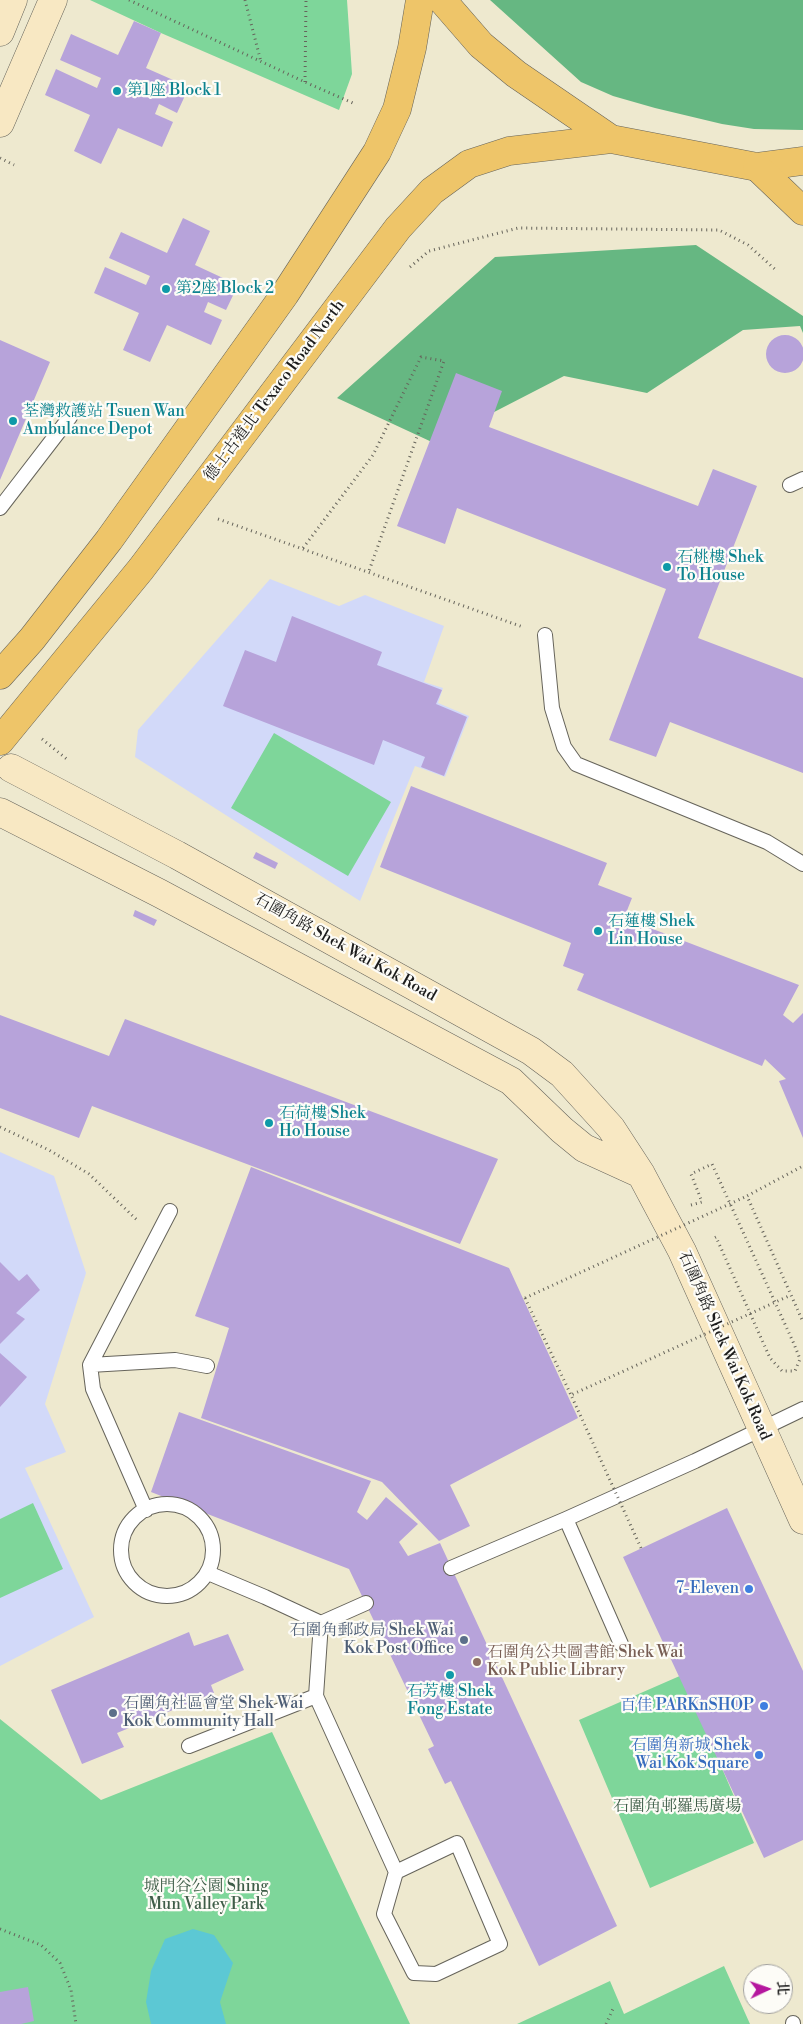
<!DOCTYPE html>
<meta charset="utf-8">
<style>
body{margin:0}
#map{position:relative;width:803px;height:2024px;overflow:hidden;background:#eee9cf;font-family:"Libre Bodoni","Noto Serif TC",serif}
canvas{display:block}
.north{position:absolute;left:743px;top:1964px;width:50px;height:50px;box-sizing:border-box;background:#fdfcf7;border:1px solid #a3a29f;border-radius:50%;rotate:87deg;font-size:14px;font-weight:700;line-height:20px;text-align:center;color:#1c1c1c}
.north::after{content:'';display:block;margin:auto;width:18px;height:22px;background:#b5179e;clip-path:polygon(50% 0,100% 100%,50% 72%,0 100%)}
</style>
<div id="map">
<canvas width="803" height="2024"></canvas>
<div class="north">北</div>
</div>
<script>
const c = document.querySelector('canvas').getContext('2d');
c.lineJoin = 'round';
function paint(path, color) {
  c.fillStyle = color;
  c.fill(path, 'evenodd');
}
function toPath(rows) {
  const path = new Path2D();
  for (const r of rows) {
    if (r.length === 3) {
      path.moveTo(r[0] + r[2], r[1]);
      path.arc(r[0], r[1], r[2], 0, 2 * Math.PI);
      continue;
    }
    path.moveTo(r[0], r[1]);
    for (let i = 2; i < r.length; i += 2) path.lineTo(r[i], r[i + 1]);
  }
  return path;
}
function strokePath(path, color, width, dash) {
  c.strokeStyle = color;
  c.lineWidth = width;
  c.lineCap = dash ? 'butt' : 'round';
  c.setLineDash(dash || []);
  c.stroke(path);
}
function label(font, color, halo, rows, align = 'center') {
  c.font = font + ' "Libre Bodoni","Noto Serif TC",serif';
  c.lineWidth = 4.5;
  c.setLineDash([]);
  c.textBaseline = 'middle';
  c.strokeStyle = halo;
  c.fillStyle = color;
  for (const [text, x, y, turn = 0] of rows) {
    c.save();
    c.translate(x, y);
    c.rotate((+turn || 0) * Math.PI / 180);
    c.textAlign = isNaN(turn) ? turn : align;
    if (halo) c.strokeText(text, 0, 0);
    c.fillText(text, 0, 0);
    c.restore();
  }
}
const built = toPath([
 [270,579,339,606,365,595,444,626,424,682,443,688,438,703,469,716,445,777,415,766,360,901,135,757,138,730],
 [0,1152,54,1176,86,1273,45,1404,66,1452,25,1468,94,1617,0,1666]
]);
const green = toPath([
 [90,0,347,0,352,74,339,110,161,33],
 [274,733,391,802,348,876,231,808],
 [33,1503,63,1569,0,1598,0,1519],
 [682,1675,754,1843,650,1888,579,1720],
 [0,1719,101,1800,272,1732,410,2024,0,2024],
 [724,1966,750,2024,517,2024,610,1981,624,2014]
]);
const forest = toPath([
 [490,0,803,0,803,130,754,129,722,124,655,108,613,96,581,82],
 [696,245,803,316,803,333,800,326,743,330,647,393,564,376,434,443,337,398,495,257]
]);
const water = toPath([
 [193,1929,214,1935,233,1963,220,2002,226,2024,151,2024,146,2002,151,1971,165,1939]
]);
const building = toPath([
 [134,21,161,33,146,68,189,87,177,113,159,104,155,114,173,122,162,147,118,128,101,164,74,151,90,115,45,95,56,69,97,88,101,78,60,60,71,34,118,55],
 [183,218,210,231,195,265,238,285,226,310,208,302,204,312,222,320,211,345,167,325,150,362,123,350,139,313,94,293,105,267,146,285,150,276,109,258,121,232,167,253],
 [785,354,19],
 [0,340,50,362,0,480],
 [456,373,502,391,489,427,698,506,713,469,757,486,698,638,803,678,803,773,670,722,656,757,609,740,666,589,457,508,445,544,397,526],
 [292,616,382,652,377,665,442,690,436,704,467,717,444,776,421,767,425,757,383,740,374,765,223,706,245,650,276,662],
 [411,786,607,863,598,885,632,898,624,918,799,985,783,1015,793,1023,803,1013,803,1138,779,1081,786,1079,765,1059,762,1066,577,990,584,974,563,966,571,943,380,867],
 [256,852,278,863,275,869,253,858],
 [135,910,157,920,154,926,133,916],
 [0,1015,109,1056,125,1019,498,1159,460,1244,92,1106,79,1138,0,1108],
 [251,1167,509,1268,578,1418,450,1485,470,1526,439,1541,382,1482,201,1418,229,1328,195,1316],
 [0,1262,19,1281,27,1274,40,1290,16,1313,25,1319,0,1344],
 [0,1353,27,1377,0,1407],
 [179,1412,371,1481,357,1512,367,1520,386,1497,418,1524,399,1542,408,1556,440,1543,617,1926,539,1966,451,1781,445,1784,428,1749,434,1746,349,1569,151,1492],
 [727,1508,803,1671,803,1840,764,1858,623,1557],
 [189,1632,194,1646,228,1634,244,1670,211,1685,214,1693,117,1733,124,1747,82,1764,51,1690],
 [28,1987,34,2021,21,2024,0,2024,0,1992]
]);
const path = toPath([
 [129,0,305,82,355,104],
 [245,0,261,62],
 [305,82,306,0],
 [0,158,14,165],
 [410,267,429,251,518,228,719,230,748,245,777,271],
 [218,519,523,627],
 [303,548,373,455,421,357,444,361,369,571],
 [42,739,68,760],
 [0,1127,49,1150,89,1174,137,1220],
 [801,1167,747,1196,803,1322],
 [691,1205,702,1202,691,1174,712,1164,794,1344,800,1359,795,1371,782,1371,770,1358,716,1237,712,1239],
 [525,1298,571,1395],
 [0,1929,41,1945,60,1963,71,1990,76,2024],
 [606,2024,613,2009]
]);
const lane = toPath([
 [790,485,803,479],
 [0,508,70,417],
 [545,635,552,708,564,747,576,764,767,842,803,864],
 [90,1365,175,1360,207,1366],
 [167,1550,46],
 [146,1510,93,1389,90,1365,170,1211],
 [566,1519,621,1644],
 [451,1568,566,1519,695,1461,803,1409],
 [208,1573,265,1597,321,1623,366,1603],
 [321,1623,316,1696,396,1872,384,1914,414,1973,436,1974,500,1944,457,1843,396,1872],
 [189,1746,316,1696],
 [793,2023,793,2024]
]);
const secondary = toPath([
 [0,32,13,0],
 [0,123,53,0],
 [11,768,177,855,531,1051,562,1074,611,1128,641,1174,682,1251,803,1520],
 [0,812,159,893,511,1081,562,1130,584,1148,641,1174]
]);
const primary = toPath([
 [442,0,481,45,516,74,611,139,757,167,803,161],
 [0,675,32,639,109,540,285,294,377,152,397,109,412,48,420,0],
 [0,741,141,569,398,228,432,191,469,164,509,151,611,139]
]);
const highway = toPath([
 [757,167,803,211]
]);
const pathBridge = toPath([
 [525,1298,747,1196],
 [641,1548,571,1395,791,1295]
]);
const markers = [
 [117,91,5,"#0f9aa8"],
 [166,289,5,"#0f9aa8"],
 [13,421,5,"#0f9aa8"],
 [667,567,5,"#0f9aa8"],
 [598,931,5,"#0f9aa8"],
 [269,1123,5,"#0f9aa8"],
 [749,1589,5,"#3f7fe0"],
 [464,1640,5,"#5c6f8a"],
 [477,1662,5,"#8d6e63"],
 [450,1675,5,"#0f9aa8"],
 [764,1706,5,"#3f7fe0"],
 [113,1713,5,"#5c6f8a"],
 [759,1755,5,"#3f7fe0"]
];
const cultureNames = [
 ["第1座 Block 1",127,91],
 ["第2座 Block 2",176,289],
 ["荃灣救護站 Tsuen Wan",23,412],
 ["Ambulance Depot",23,430],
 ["石桃樓 Shek",677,558],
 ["To House",677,576],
 ["石蓮樓 Shek",608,922],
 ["Lin House",608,940],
 ["石荷樓 Shek",279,1114],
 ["Ho House",279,1132],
 ["石芳樓 Shek",450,1692,"center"],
 ["Fong Estate",450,1710,"center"]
];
const streetNames = [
 ["德士古道北 Texaco Road North",275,391,-53],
 ["石圍角路 Shek Wai Kok Road",345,948,29],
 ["石圍角路 Shek Wai Kok Road",724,1346,66]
];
const shopNames = [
 ["7-Eleven",739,1589],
 ["百佳 PARKnSHOP",754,1706],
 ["石圍角新城 Shek",749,1746],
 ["Wai Kok Square",749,1764]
];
const serviceNames = [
 ["石圍角郵政局 Shek Wai",454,1631],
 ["Kok Post Office",454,1649],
 ["石圍角社區會堂 Shek Wai",123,1704,"left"],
 ["Kok Community Hall",123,1722,"left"]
];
const educationNames = [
 ["石圍角公共圖書館 Shek Wai",487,1653],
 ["Kok Public Library",487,1671]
];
const parkNames = [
 ["石圍角邨羅馬廣場",677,1807],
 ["城門谷公園 Shing",206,1887],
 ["Mun Valley Park",206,1905]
];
paint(built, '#d2d9f9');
paint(green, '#7ed69a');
paint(forest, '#66b782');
paint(water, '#5cc8d4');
paint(building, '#b7a3da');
strokePath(lane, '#66645b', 16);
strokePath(secondary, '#66645b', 29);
strokePath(primary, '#66645b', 29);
strokePath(highway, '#66645b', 29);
strokePath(path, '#66645b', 3, [1, 4]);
strokePath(lane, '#fff', 14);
strokePath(secondary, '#f8e8c3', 28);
strokePath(primary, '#eec569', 28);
strokePath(highway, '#eec569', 28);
strokePath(pathBridge, '#66645b', 3, [1, 4]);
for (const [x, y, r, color] of markers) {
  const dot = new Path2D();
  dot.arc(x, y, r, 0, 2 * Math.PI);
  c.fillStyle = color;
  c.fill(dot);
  strokePath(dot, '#fdfcf7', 2);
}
label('16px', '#0d838f', '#fdfcf7', cultureNames, 'left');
label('16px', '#1c1c1c', '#fdfcf7', streetNames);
label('16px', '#366cbe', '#fdfcf7', shopNames, 'right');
label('16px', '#4e5e75', '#fdfcf7', serviceNames, 'right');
label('16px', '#785e54', '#fdfcf7', educationNames, 'left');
label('16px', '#3e5d48', '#fdfcf7', parkNames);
</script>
